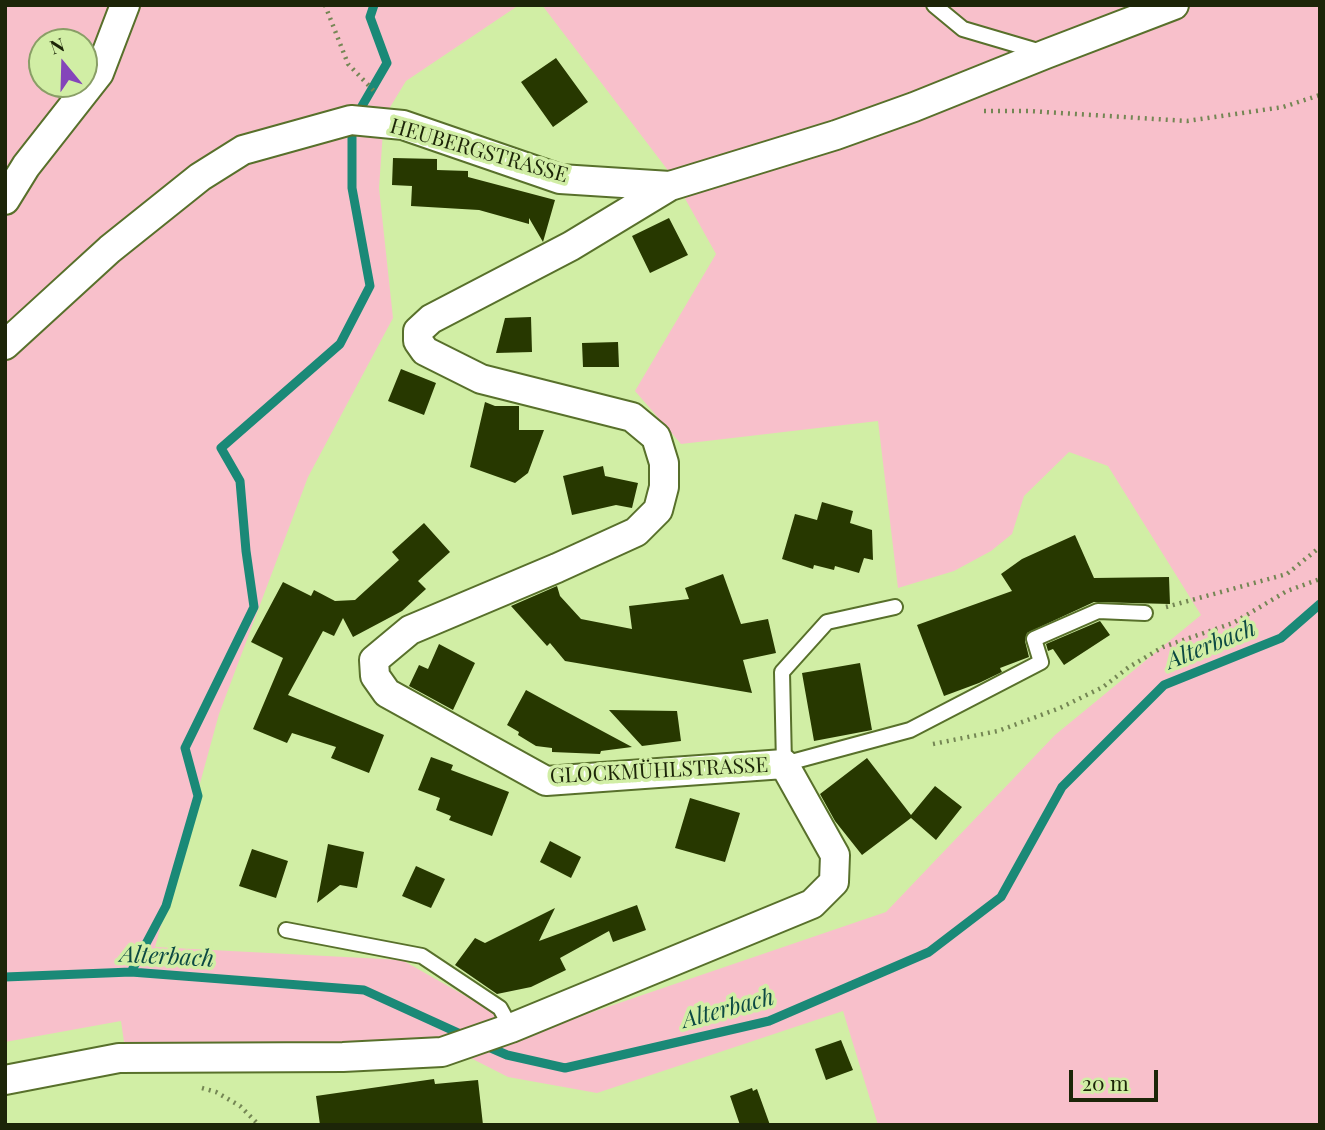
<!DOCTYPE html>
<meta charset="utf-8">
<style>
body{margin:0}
#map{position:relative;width:1325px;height:1130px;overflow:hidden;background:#d1eea5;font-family:"Playfair Display",serif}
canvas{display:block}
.frame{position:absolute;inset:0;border:7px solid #1c2508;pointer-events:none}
.north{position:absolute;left:28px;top:28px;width:70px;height:70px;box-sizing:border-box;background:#d1eea5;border:2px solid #899e66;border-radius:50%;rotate:341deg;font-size:19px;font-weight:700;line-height:28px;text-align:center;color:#1c2508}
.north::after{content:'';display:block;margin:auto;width:24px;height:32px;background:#8445ba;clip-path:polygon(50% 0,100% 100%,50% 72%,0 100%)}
.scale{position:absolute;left:1069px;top:1070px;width:89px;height:32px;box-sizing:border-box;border:4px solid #1c2508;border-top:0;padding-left:9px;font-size:21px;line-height:24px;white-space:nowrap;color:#1c2508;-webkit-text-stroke:5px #d1eea5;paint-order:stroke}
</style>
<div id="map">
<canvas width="1325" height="1130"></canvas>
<div class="frame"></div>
<div class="north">N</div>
<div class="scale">20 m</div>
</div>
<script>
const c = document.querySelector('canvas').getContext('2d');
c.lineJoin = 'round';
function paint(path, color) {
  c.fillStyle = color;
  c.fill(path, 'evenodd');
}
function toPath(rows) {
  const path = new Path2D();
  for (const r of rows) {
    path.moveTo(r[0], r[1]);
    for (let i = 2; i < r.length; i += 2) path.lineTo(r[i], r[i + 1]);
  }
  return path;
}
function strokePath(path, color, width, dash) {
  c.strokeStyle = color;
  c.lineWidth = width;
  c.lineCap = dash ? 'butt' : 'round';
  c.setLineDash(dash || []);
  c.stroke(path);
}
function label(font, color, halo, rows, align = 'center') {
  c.font = font + ' "Playfair Display",serif';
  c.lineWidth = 7;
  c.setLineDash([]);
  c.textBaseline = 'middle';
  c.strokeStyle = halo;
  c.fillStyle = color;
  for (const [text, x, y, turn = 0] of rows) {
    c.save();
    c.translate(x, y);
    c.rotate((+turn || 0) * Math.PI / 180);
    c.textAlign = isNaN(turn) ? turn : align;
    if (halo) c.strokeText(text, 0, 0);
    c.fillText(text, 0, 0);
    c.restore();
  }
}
const green = toPath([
 [5,5,519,5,406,81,384,117,379,188,393,318,308,477,219,714,155,947,402,960,531,1033,886,912,1055,735,1201,615,1108,466,1069,452,1024,496,1012,534,991,551,954,571,898,588,878,421,681,444,635,391,716,254,673,177,542,5,1320,5,1320,1125,878,1125,843,1011,597,1093,508,1077,449,1047,125,1049,121,1021,5,1042],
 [42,42,84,42,84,84,42,84]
]);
const stream = toPath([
 [362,106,387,63,370,17,374,5],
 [131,972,166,906,198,796,185,748,254,607,246,551,240,481,221,448,340,344,370,286,352,188,352,135],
 [5,977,131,972,364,990,465,1036],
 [484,1045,507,1055,565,1068,769,1021,929,952,1001,897,1062,787,1164,685,1281,638,1320,604]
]);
const building = toPath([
 [556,58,588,102,553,127,521,82],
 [393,158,437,159,437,170,468,171,468,177,555,200,543,242,529,218,529,224,479,210,411,206,412,186,392,185],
 [669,218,688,255,650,273,632,236],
 [531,317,532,352,496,353,505,318],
 [618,342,619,367,583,367,582,343],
 [401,369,436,383,424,415,388,401],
 [485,402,495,406,519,406,519,430,544,430,528,473,515,483,470,467],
 [603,466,605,476,638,483,632,508,616,505,572,515,563,476],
 [822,502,853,511,850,523,872,530,873,560,864,558,859,573,835,566,834,570,814,565,813,569,782,559,795,514,817,520],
 [424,523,450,552,418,581,426,589,402,611,353,637,343,618,334,636,323,631,288,695,384,735,369,773,331,758,336,747,292,733,287,743,253,729,283,658,251,642,283,582,311,596,314,590,335,601,355,600,399,560,392,552],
 [1075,535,1094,578,1169,577,1170,604,1094,602,1027,633,1025,641,1029,657,1000,668,1002,672,979,683,944,696,917,625,1012,591,1001,574,1022,559],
 [723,574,741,624,768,619,776,653,743,660,752,693,565,661,550,643,547,646,511,606,557,586,560,596,581,619,632,629,629,606,689,599,685,588],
 [1100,621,1110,635,1064,665,1053,649,1048,651,1046,644],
 [439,644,475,663,453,710,409,686,419,665,428,669],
 [860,663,872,730,814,741,802,673],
 [526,690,563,710,632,747,601,751,600,754,552,752,552,748,536,746,518,735,519,732,507,725],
 [609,710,677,711,681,741,642,746],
 [431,757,453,765,451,770,509,792,492,836,449,820,451,816,436,810,440,798,418,790],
 [867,758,911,815,935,786,962,807,936,840,911,818,862,855,835,821,820,794],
 [690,798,740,813,725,862,675,848],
 [550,841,581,857,571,878,540,862],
 [328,844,364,852,357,888,340,885,317,903],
 [252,849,288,861,276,898,239,886],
 [416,866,445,879,431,908,402,896],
 [637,905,646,930,613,942,609,931,560,958,566,970,531,987,497,994,455,965,475,938,485,943,555,908,539,941],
 [841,1040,853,1070,826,1080,815,1049],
 [434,1079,435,1084,478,1080,483,1125,320,1125,316,1096],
 [752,1088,753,1091,757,1089,770,1125,740,1125,730,1096]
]);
const path = toPath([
 [325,5,348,64,375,92],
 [984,111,1029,111,1187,121,1283,107,1320,95],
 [1166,607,1287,574,1320,547],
 [933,744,998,731,1060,708,1103,687,1129,667,1163,647,1233,623,1287,591,1320,579],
 [202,1088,216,1092,240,1106,259,1125]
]);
const service = toPath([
 [934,5,963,29,1041,52],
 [895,607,827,622,782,672,784,764,910,730,1041,662,1034,639,1098,611,1145,613],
 [286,930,422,956,500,1008,511,1028]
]);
const minor = toPath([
 [5,200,26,166,99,73,125,5],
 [5,345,110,249,200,177,243,150,351,120,403,125,560,179,670,186,836,135,914,107,1046,54,1174,5],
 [5,1080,119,1058,343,1057,442,1052,511,1028,812,904,834,882,835,855,784,764,546,781,387,693,375,676,374,660,410,630,557,568,636,532,658,510,664,487,664,463,656,437,632,417,481,379,425,351,418,341,418,331,431,319,571,246,670,186]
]);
const streetNames = [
 ["HEUBERGSTRASSE",479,151,16],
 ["GLOCKMÜHLSTRASSE",659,771,-3]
];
const waterNames = [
 ["Alterbach",1211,645,-22],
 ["Alterbach",167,957,3],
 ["Alterbach",728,1009,-15]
];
paint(green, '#f8c0cb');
strokePath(stream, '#1a8977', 9);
paint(building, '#273800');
strokePath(service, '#58702b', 18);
strokePath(minor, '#58702b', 32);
strokePath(path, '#748654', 4.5, [2, 5]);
strokePath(service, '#fff', 14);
strokePath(minor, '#fff', 28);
label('21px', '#1c2508', '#d1eea5', streetNames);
label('italic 23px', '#0c4943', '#d1eea5', waterNames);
</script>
